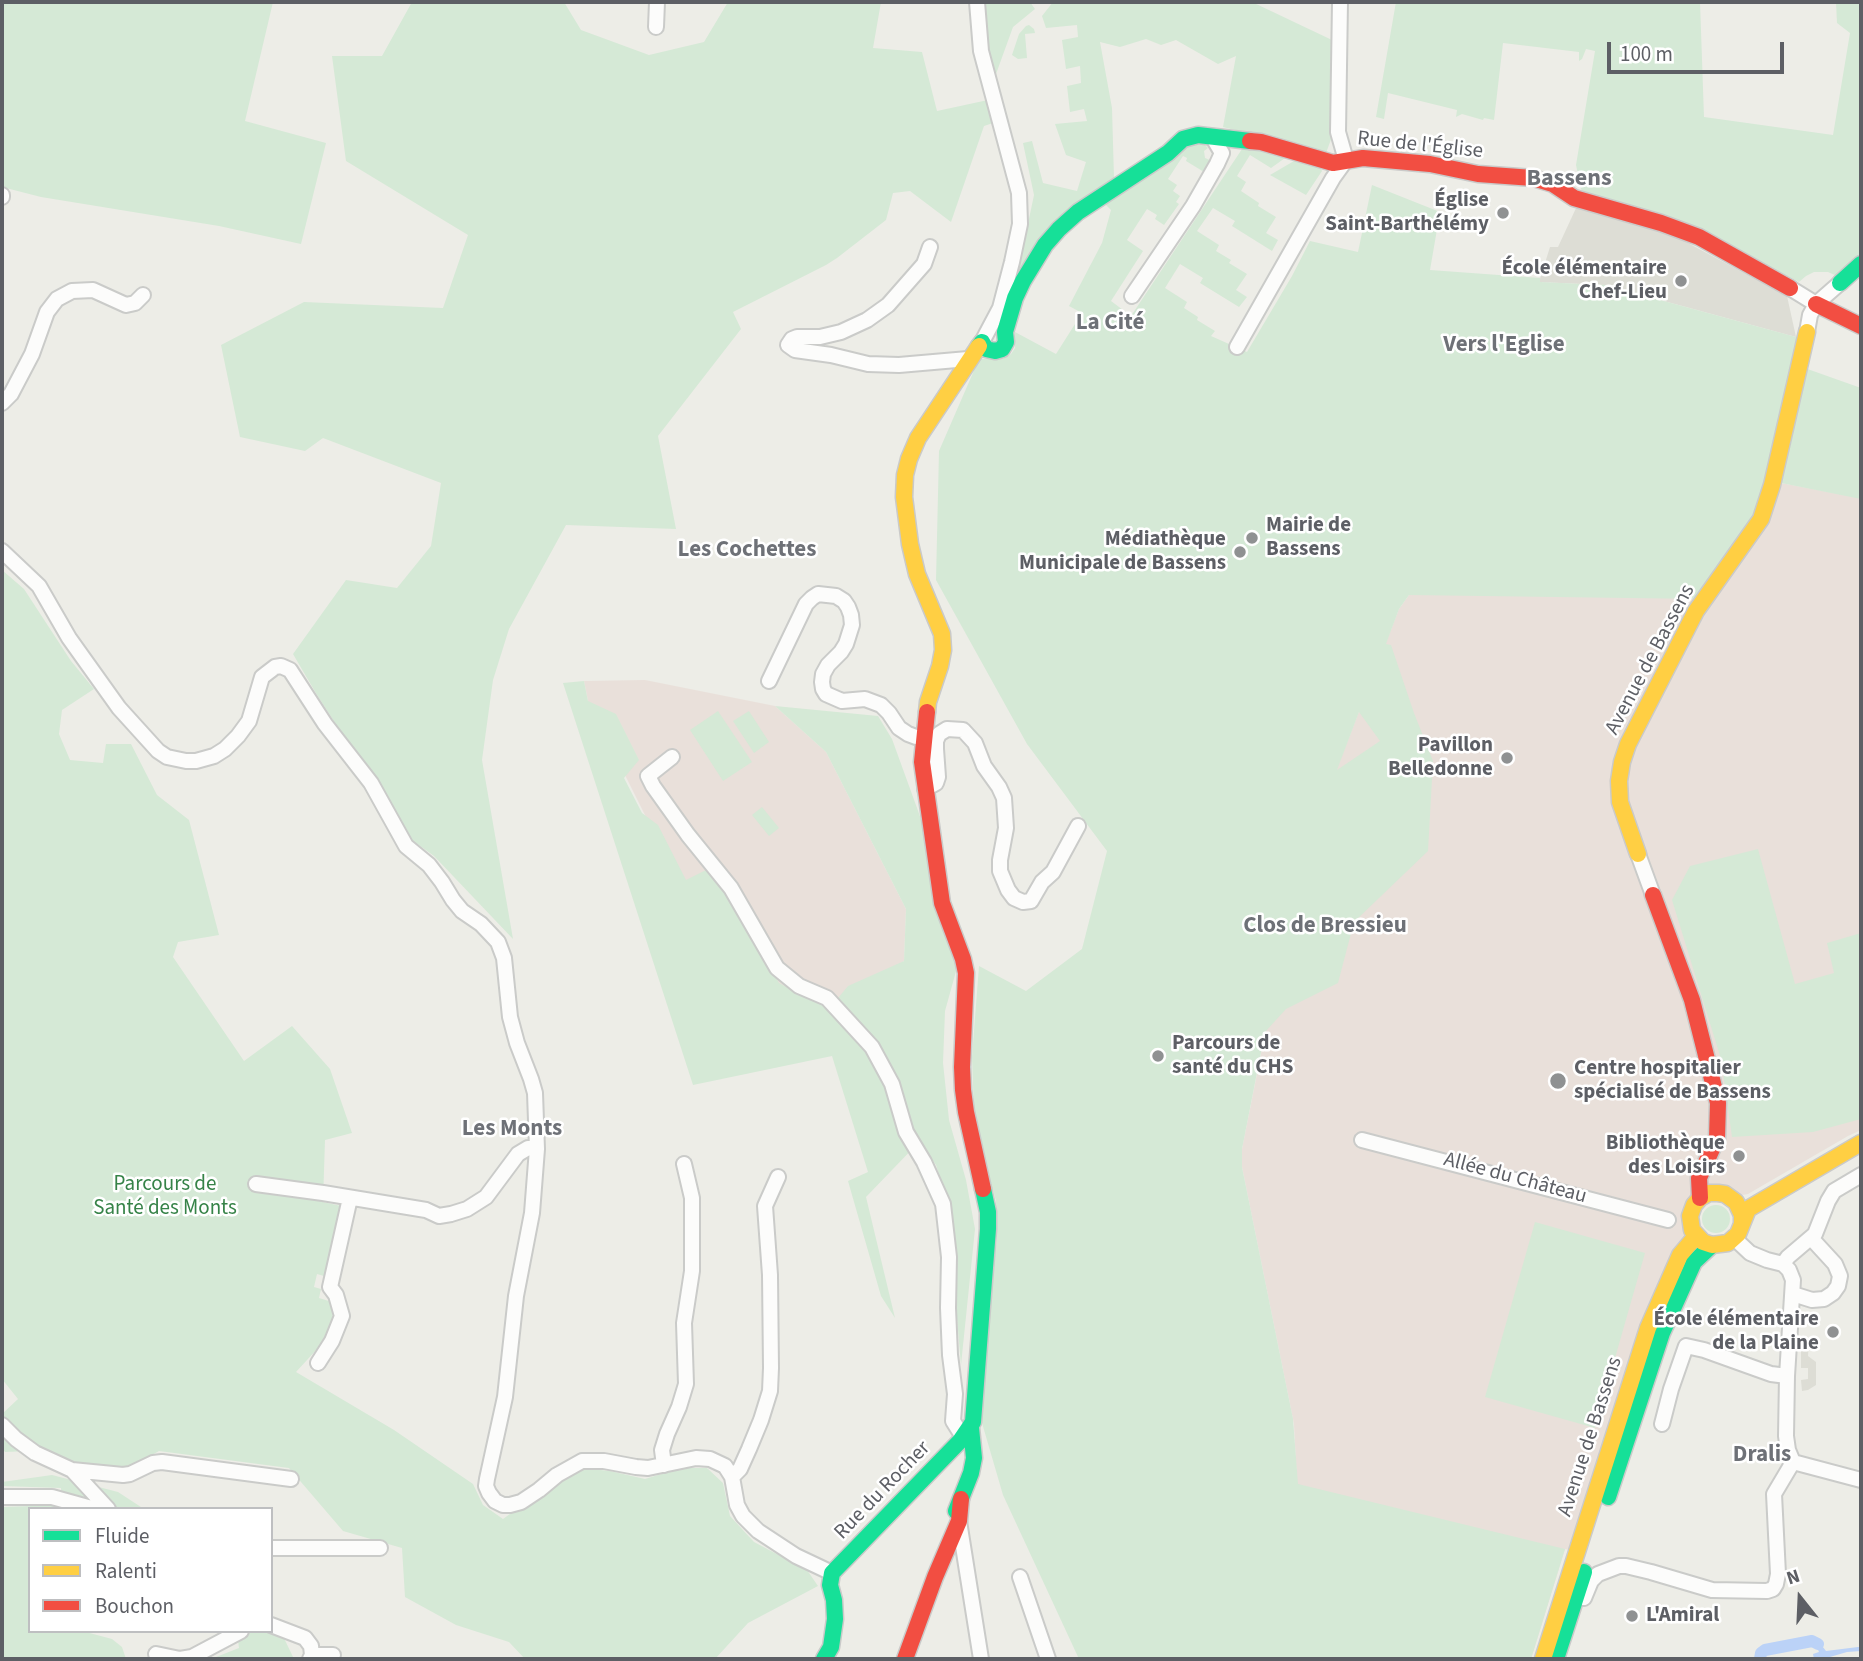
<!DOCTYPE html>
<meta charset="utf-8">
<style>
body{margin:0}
#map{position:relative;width:1863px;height:1661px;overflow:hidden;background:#edede7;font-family:"Source Sans 3",sans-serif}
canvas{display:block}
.frame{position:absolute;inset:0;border:4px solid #5d5f65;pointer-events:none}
.legend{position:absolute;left:28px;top:1507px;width:245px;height:126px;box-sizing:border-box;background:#fff;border:2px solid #bebfc1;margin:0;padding:9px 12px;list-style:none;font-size:21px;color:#5d5f65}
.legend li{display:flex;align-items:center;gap:14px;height:35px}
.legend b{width:35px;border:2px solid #bebfc1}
.north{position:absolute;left:1765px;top:1563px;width:70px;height:70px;-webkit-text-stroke:5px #fff;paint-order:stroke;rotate:342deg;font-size:19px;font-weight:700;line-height:28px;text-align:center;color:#5d5f65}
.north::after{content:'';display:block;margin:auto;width:24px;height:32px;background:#5d5f65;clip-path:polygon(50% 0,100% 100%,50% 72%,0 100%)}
.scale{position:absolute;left:1607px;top:42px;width:177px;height:32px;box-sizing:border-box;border:4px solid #5d5f65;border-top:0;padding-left:9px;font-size:21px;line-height:24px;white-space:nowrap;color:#5d5f65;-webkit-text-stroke:5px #fff;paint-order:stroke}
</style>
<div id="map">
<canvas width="1863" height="1661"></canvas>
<div class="frame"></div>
<ul class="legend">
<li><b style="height:9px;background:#16e098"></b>Fluide</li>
<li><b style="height:9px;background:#ffcf43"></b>Ralenti</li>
<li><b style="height:9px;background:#f24e42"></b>Bouchon</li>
</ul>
<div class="north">N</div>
<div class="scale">100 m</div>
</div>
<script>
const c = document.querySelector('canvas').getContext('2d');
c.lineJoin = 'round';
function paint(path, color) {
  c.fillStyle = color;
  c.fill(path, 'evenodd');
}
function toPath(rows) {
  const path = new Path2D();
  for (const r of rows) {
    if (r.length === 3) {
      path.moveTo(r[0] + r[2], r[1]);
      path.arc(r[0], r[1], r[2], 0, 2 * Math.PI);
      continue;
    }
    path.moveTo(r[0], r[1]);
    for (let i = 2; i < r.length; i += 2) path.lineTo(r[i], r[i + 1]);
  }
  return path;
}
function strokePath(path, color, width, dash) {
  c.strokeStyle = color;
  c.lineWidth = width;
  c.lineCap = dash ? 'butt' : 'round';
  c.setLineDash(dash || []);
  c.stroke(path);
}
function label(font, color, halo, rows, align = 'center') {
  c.font = font + ' "Source Sans 3",sans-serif';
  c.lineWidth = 5;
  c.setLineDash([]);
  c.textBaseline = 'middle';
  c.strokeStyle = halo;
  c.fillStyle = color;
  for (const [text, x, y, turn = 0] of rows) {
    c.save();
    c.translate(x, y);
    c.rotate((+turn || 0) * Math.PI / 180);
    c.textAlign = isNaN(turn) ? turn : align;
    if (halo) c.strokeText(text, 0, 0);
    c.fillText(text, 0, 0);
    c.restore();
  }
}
const education = toPath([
 [1577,206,1658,227,1787,296,1796,337,1605,285,1539,282,1550,247,1558,247],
 [1803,1339,1809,1340,1808,1356,1816,1362,1816,1385,1808,1390,1802,1391,1801,1380,1808,1379,1808,1368,1801,1368,1801,1351]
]);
const medical = toPath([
 [1781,483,1861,498,1861,1130,1848,1136,1748,1194,1731,1197,1709,1193,1690,1224,1575,1551,1565,1549,1531,1659,1297,1484,1294,1424,1242,1167,1242,1149,1298,868,1399,609,1409,595],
 [645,680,775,706,826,752,906,909,904,961,820,1017,731,987,588,701,584,681]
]);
const green = toPath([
 [2,2,273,2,245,121,326,143,301,244,219,226,41,197,2,187],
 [412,2,564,2,581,30,649,55,704,42,728,2,881,2,873,48,922,52,937,111,988,100,996,122,984,126,951,222,910,191,893,193,886,220,837,258,826,265,733,312,741,329,658,436,676,529,566,525,509,629,493,680,482,760,513,939,434,856,409,838,317,695,293,654,346,580,397,588,431,546,441,483,323,438,305,451,240,437,221,345,304,302,443,308,468,235,346,161,332,56,382,56],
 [984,2,1030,2,1035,9,1013,27,996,74,994,71,984,31],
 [1053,2,1252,2,1332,40,1333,134,1326,153,1223,127,1236,56,1218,64,1176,40,1161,45,1146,39,1120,47,1100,42,1112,108,1114,178,1015,285,1034,195,1023,143,1032,141,1043,183,1077,191,1086,162,1066,155,1055,124,1087,121,1084,109,1070,112,1067,86,1081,83,1080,66,1066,69,1062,40,1078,37,1077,25,1046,28,1042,16],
 [1396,2,1700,2,1704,117,1833,135,1850,33,1837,23,1836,2,1861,2,1861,256,1839,277,1828,272,1814,272,1806,276,1799,282,1688,224,1584,194,1581,189,1576,165,1595,51,1586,49,1582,59,1579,61,1579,52,1503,43,1494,120,1484,118,1483,120,1462,114,1456,117,1457,110,1388,93,1384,119,1376,117],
 [1029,25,1034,29,1035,33,1025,34,1027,58,1018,59,1012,55,1019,34,1026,26],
 [1190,144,1205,145,1208,148,1204,151,1205,158,1212,161,1211,166,1204,172,1186,161,1187,158,1183,156,1168,179,1177,185,1173,191,1180,196,1176,202,1179,204,1164,225,1155,219,1157,215,1147,209,1127,240,1143,251,1111,301,1131,316,1244,146,1285,158,1271,168,1250,155,1237,176,1246,182,1241,191,1259,203,1258,206,1276,217,1266,233,1278,240,1272,251,1232,226,1235,221,1213,208,1197,231,1219,245,1216,251,1231,260,1229,263,1247,274,1236,290,1247,297,1239,307,1200,283,1203,278,1180,264,1165,288,1187,302,1184,308,1198,317,1197,320,1215,331,1211,336,1247,352,1292,276,1310,241,1358,252,1372,185,1440,212,1430,270,1540,278,1540,282,1605,285,1796,337,1799,366,1861,388,1861,499,1781,483,1703,599,1409,595,1399,609,1386,644,1391,645,1414,713,1433,761,1428,851,1354,922,1338,983,1286,1009,1265,1032,1242,1149,1242,1167,1293,1419,1298,1484,1565,1549,1531,1659,1079,1659,1003,1495,982,1423,980,1382,997,1239,996,1201,982,1151,974,1112,972,1057,979,966,1026,991,1082,949,1107,851,1027,744,936,580,939,451,979,359,1003,359,1011,354,1015,348,1015,332,1056,354,1082,313,1069,306,1102,243,1111,210,1105,204],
 [1359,712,1380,741,1337,770],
 [1294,161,1320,167,1322,171,1306,195,1270,175],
 [2,570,24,589,71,661,94,689,62,710,59,734,70,760,103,763,106,744,131,744,157,795,189,820,219,935,178,942,173,957,244,1061,292,1026,330,1069,352,1133,325,1140,323,1202,341,1206,324,1276,317,1274,314,1287,321,1289,319,1298,332,1302,333,1323,318,1348,296,1372,394,1430,473,1484,483,1505,503,1519,550,1485,581,1468,610,1471,645,1479,681,1468,707,1468,723,1483,730,1516,754,1542,807,1570,818,1586,748,1623,715,1659,525,1659,509,1642,456,1625,405,1597,402,1548,343,1531,289,1468,159,1451,127,1469,86,1465,28,1451,5,1452,2,1448,2,1414,18,1399,2,1379],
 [584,681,588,701,616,714,639,760,624,778,642,813,658,825,686,880,710,868,733,899,779,983,829,1009,848,986,904,961,906,909,826,752,775,706,878,716,892,739,921,819,958,964,945,1011,943,1063,949,1120,966,1180,975,1229,961,1365,947,1201,936,1165,919,1142,866,1197,895,1318,881,1296,848,1181,868,1172,832,1056,693,1085,563,683],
 [718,711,752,762,723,781,690,730],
 [749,711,769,742,754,753,733,721],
 [762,807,779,828,769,836,752,815],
 [1758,849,1795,984,1834,973,1827,943,1861,933,1861,1119,1813,1132,1732,1137,1721,1059,1672,900,1690,866],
 [1716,1219,14],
 [1535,1222,1645,1253,1595,1428,1485,1397],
 [52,1475,118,1492,144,1509,30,1509,30,1631,82,1631,112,1639,122,1647,126,1659,2,1659,2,1507,61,1505,61,1488,2,1486,2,1482],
 [254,1631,271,1631,282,1634,294,1659,211,1659,239,1648,238,1640]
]);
const water = toPath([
 [1813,1639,1819,1642,1826,1651,1858,1647,1861,1647,1861,1651,1847,1652,1823,1659,1814,1659,1813,1654,1819,1652,1815,1643,1813,1642,1801,1645,1800,1643]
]);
const canal = toPath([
 [1760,1659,1761,1653,1765,1650,1812,1641,1818,1644]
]);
const street = toPath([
 [977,2,981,51,1019,193,1020,224,1012,262,1000,308,982,342],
 [656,27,657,2],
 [2,197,2,195],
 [930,247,924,264,888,305,867,320,841,332,820,337,797,337,792,339,788,345,795,350,831,355,868,364,899,365,968,359],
 [1790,288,1816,304],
 [1132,296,1193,206,1217,164,1222,153,1213,138],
 [1807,332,1810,315,1816,304,1840,283],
 [1237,347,1333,178,1346,160,1338,132,1340,2],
 [2,403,11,394,32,354,47,312,57,299,72,291,93,290,126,305,135,303,143,295],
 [2,551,39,586,69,638,119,708,158,751,167,757,186,761,196,761,214,756,225,749,238,736,249,721,262,677,275,667,281,666,290,670,325,724,371,783,406,846,429,865,442,882,453,900,462,911,481,924,498,942,504,958,510,1017,517,1043,531,1079,535,1093,537,1149,532,1213,516,1296,505,1397,487,1479,486,1486,489,1493,495,1501,503,1505,510,1505,521,1502,539,1490,557,1475,582,1461,604,1461,636,1467,648,1468,696,1458,710,1459,725,1466,732,1477,737,1505,743,1516,758,1531,796,1556,832,1573],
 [769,681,806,604,812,598,818,594,836,596,844,601,848,607,851,615,852,625,846,644,841,652,828,665,823,674,822,682,823,689,826,694,842,701,865,699,881,705,889,713,899,728,908,734,916,737,923,737],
 [672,757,648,776,653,786,688,835,731,888,777,968,799,986,827,998,872,1047,892,1084,906,1132,924,1162,943,1204,949,1257,948,1308,950,1355,955,1394,953,1421,963,1437],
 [925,789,936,783,938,777,936,749,936,741,939,734,947,729,963,730,975,743,984,766,999,787,1004,798,1006,828,1000,860,1000,871,1008,890,1014,898,1023,902,1031,901,1042,882,1053,872,1078,826],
 [1638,854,1653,895],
 [1362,1140,1668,1220],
 [256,1184,323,1193,426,1210,439,1216,451,1214,467,1209,486,1197,518,1154,528,1148,537,1149],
 [1734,1238,1750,1253,1767,1260,1783,1264,1789,1270,1793,1280,1787,1376,1786,1436,1788,1450,1793,1462,1861,1480],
 [1783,1264,1788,1257,1815,1234,1828,1201,1834,1191,1861,1175],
 [1793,1294,1812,1300,1824,1299,1833,1293,1838,1286,1840,1276,1835,1264,1812,1239],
 [318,1363,332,1341,342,1316,336,1295,330,1287,350,1198],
 [1662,1424,1671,1389,1686,1346,1704,1350,1771,1374,1787,1376],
 [2,1425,16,1439,35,1453,72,1470,108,1509],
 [664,1465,662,1450,667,1434,679,1407,686,1384,684,1323,692,1271,692,1198,684,1164],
 [72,1470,123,1475,130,1474,153,1463,162,1462,291,1479],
 [732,1477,740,1469,749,1449,761,1420,770,1391,771,1368,770,1275,765,1206,778,1177],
 [2,1497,52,1497,95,1509],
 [959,1521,981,1659],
 [271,1548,380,1548],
 [1020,1577,1048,1659],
 [1584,1598,1591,1581,1598,1574,1619,1566,1626,1566,1651,1572,1712,1590,1767,1591,1773,1589,1776,1584,1778,1574,1774,1494,1793,1462],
 [271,1625,305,1638,311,1646,312,1655,310,1659],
 [156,1654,180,1659,192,1657,241,1631],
 [312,1655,333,1655]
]);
const fast = toPath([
 [1840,283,1861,264],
 [979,346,982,342,986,349,995,351,1002,349,1006,342,1005,332,1015,298,1023,281,1045,245,1059,229,1078,212,1168,153,1183,139,1198,135,1250,141],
 [1608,1497,1662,1333,1694,1262,1712,1245],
 [956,1511,971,1473,974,1458,971,1428],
 [824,1659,831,1647,835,1619,834,1600,830,1585,832,1573,960,1441,973,1422,988,1229,988,1212,983,1189],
 [1556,1659,1584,1572]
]);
const slow = toPath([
 [927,712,928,702,940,666,943,650,942,634,917,574,910,544,904,497,905,475,909,459,918,438,979,346],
 [1638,854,1620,802,1619,781,1622,762,1628,744,1696,611,1761,519,1772,485,1807,332],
 [1742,1222,1742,1215,1736,1202,1725,1194,1718,1193,1709,1193,1700,1198,1694,1205,1690,1216,1692,1230,1703,1242,1712,1245,1728,1243,1738,1234,1748,1209,1861,1143],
 [1543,1659,1648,1328,1680,1255,1696,1236]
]);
const jam = toPath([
 [1250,141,1261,142,1333,163,1363,158,1430,164,1478,174,1533,178,1553,184,1574,198,1661,223,1699,237,1790,288],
 [1816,304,1861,326],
 [927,712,922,762,942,903,963,959,966,973,962,1067,963,1090,966,1112,983,1189],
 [1653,895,1692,1000,1718,1103,1717,1138,1699,1178,1700,1198],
 [905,1659,935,1577,959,1521,961,1499]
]);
const markers = [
 [1503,213,7,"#8f9192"],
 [1681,281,7,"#8f9192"],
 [1252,538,7,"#8f9192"],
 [1240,552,7,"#8f9192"],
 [1507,758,7,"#8f9192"],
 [1158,1056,7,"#8f9192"],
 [1558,1081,9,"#8f9192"],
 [1739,1156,7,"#8f9192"],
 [1833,1332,7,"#8f9192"],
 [1632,1616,7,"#8f9192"]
];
const streetNames = [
 ["Rue de l'Église",1420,146,6],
 ["Avenue de Bassens",1651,660,-62],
 ["Allée du Château",1515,1179,15],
 ["Avenue de Bassens",1591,1437,-72],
 ["Rue du Rocher",883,1491,-46]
];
const poiNames = [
 ["Église",1489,201],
 ["Saint-Barthélémy",1489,225],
 ["École élémentaire",1667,269],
 ["Chef-Lieu",1667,293],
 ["Mairie de",1266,526,"left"],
 ["Bassens",1266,550,"left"],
 ["Médiathèque",1226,540],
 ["Municipale de Bassens",1226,564],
 ["Pavillon",1493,746],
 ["Belledonne",1493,770],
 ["Parcours de",1172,1044,"left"],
 ["santé du CHS",1172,1068,"left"],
 ["Centre hospitalier",1574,1069,"left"],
 ["spécialisé de Bassens",1574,1093,"left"],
 ["Bibliothèque",1725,1144],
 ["des Loisirs",1725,1168],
 ["École élémentaire",1819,1320],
 ["de la Plaine",1819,1344],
 ["L'Amiral",1646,1616,"left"]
];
const parkNames = [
 ["Parcours de",165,1185],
 ["Santé des Monts",165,1209]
];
const neighbourhoodNames = [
 ["La Cité",1110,324],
 ["Vers l'Eglise",1504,346],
 ["Les Cochettes",747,551],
 ["Clos de Bressieu",1325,927],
 ["Les Monts",512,1130],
 ["Dralis",1762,1456]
];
const quarterNames = [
 ["Bassens",1569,180]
];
paint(education, '#ddddd5');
paint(medical, '#e9e0da');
paint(green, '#d5e9d6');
paint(water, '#bbd2f7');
strokePath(canal, '#bbd2f7', 12);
strokePath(street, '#cacbc9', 18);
strokePath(fast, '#cacac9', 19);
strokePath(slow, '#cacac9', 19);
strokePath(jam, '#cacac9', 19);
strokePath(street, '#fcfcfb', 14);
strokePath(fast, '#16e098', 16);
strokePath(slow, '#ffcf43', 16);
strokePath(jam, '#f24e42', 16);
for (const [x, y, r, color] of markers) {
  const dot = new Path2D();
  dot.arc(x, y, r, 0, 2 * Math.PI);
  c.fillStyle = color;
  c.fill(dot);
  strokePath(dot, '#fff', 2.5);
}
label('21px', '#5d5f65', '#fff', streetNames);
label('bold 21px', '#5d5f65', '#fff', poiNames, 'right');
label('21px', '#368348', '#fff', parkNames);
label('bold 23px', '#6e7177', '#fff', neighbourhoodNames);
label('bold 24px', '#6e7177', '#fff', quarterNames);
</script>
